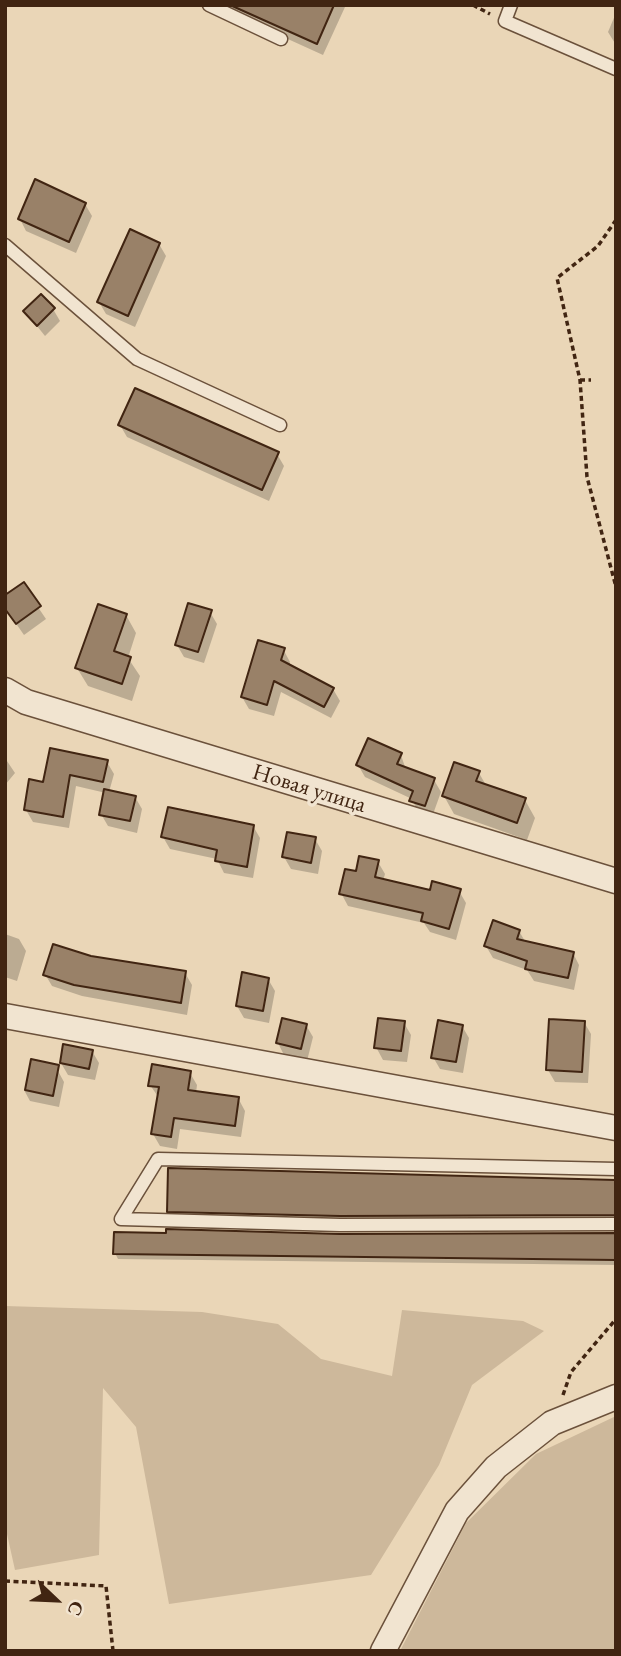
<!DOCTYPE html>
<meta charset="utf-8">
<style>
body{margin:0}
#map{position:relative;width:621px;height:1656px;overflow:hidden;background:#ead6b7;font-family:"EB Garamond",serif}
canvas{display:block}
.frame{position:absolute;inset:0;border:7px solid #412512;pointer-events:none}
.north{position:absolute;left:21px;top:1565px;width:70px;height:70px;-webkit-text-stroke:5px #f1e4d0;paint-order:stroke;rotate:113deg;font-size:19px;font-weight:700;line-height:28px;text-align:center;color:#412512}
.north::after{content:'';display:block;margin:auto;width:24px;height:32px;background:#412512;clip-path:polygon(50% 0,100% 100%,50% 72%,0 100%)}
</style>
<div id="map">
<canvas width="621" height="1656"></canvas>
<div class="frame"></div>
<div class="north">С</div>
</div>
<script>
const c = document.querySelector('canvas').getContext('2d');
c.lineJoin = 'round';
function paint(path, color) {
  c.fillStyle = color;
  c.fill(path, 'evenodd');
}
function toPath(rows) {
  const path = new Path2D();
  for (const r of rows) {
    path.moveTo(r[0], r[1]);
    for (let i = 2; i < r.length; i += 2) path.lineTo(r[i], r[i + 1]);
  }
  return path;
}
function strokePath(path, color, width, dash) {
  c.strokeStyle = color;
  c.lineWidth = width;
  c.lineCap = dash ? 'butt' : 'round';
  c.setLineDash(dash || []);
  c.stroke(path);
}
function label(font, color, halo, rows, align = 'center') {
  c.font = font + ' "EB Garamond",serif';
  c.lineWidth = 7;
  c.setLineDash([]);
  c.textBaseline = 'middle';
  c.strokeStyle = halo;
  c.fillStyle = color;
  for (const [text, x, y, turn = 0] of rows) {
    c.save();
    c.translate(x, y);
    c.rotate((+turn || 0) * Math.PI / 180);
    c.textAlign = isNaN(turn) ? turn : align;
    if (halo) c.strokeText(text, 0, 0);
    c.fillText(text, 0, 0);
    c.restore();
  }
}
const green = toPath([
 [5,1306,202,1312,278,1324,321,1359,392,1376,402,1310,523,1321,544,1331,472,1385,439,1465,371,1575,169,1604,136,1427,103,1388,99,1555,15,1570,5,1525],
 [616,1416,616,1651,400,1651,466,1523,536,1454]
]);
const shadow = toPath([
 [213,5,344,5,345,7,323,55],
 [616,13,616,45,608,32],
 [85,204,92,216,76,253,26,231,20,219],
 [159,244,166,256,135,327,106,314,99,302],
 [53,309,60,321,45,336,25,311],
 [120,425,277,454,284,466,269,501,127,437],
 [23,585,46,619,24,635,8,612],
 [210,612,217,624,204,663,184,657,177,645],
 [126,615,136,633,128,658,140,676,132,701,88,686,77,668],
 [283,649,290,662,289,666,333,689,340,701,331,718,281,692,274,716,249,709,242,697],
 [401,755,406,770,434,780,441,792,432,817,418,812,412,799,365,777,358,765],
 [5,758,15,773,5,785],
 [107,762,114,774,109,792,135,797,142,809,137,833,108,826,101,814,106,793,76,786,69,828,33,822,26,810,45,784],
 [479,773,487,787,525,800,535,818,527,840,454,814,444,796],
 [253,826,260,838,253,878,224,873,217,859,170,849,163,837],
 [315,839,322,851,318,874,291,869,284,857],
 [378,862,385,874,383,881,431,892,459,891,466,903,456,940,430,932,424,923,348,906,341,893,357,873],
 [519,931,526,943,573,953,579,965,574,990,534,981,527,970,493,958,486,946],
 [5,934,19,939,26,951,17,981,5,977],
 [185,973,192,985,187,1015,82,996,52,986,45,974],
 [268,979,275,991,269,1023,244,1018,237,1006],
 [584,1022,591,1034,588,1083,555,1082,548,1070],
 [404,1023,411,1035,407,1062,383,1060,376,1047],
 [306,1025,313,1037,307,1061,284,1055,278,1043],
 [462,1026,469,1038,463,1073,440,1069,433,1057],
 [92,1051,99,1063,95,1080,68,1075,61,1063],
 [58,1071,64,1082,59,1107,30,1101,24,1090],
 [190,1073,197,1085,196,1093,238,1098,245,1111,241,1137,180,1129,177,1149,160,1146,153,1134,159,1098,150,1085],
 [616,1181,616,1221,344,1221,172,1217,169,1211],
 [616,1234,616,1265,118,1259,115,1253,340,1236]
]);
const building = toPath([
 [230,5,334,5,317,44,230,5],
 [35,179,86,203,69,242,18,219,35,179],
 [130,229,160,243,128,316,97,302,130,229],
 [41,294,55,308,37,326,23,311,41,294],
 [135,388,279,452,262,490,118,425,135,388],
 [24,582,41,606,16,624,5,609,5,595,24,582],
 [188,603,212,610,198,652,175,645,188,603],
 [98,604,127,614,114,651,131,657,122,684,75,668,98,604],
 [258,640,285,648,281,660,334,688,324,707,274,681,267,705,241,697,258,640],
 [368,738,402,753,397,764,435,778,425,806,409,801,413,791,356,765,368,738],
 [50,748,108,760,103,782,70,775,63,817,24,810,29,779,43,782,50,748],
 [454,762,480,771,476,781,526,798,517,823,442,796,454,762],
 [104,789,136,796,130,821,99,815,104,789],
 [168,807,254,825,247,867,215,861,217,850,161,837,168,807],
 [287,832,316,837,311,863,282,857,287,832],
 [359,856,379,860,375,877,430,890,432,881,461,889,449,929,421,921,423,913,339,894,345,869,356,871,359,856],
 [493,920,520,930,517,939,574,952,568,978,525,969,527,961,484,946,493,920],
 [53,944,91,956,186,971,181,1003,74,985,43,975,53,944],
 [242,972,269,978,263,1011,236,1006,242,972],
 [282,1018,307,1024,301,1049,276,1043,282,1018],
 [378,1018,405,1021,401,1051,374,1048,378,1018],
 [549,1019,585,1021,582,1072,546,1070,549,1019],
 [438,1020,463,1025,456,1062,431,1058,438,1020],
 [63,1044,93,1050,89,1069,60,1063,63,1044],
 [31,1059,59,1065,53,1096,25,1090,31,1059],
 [152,1064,191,1071,188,1090,239,1097,235,1126,174,1118,171,1137,151,1134,159,1087,148,1086,152,1064],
 [168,1168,616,1180,616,1215,340,1216,167,1212,168,1168],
 [166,1229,340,1234,616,1233,616,1260,113,1254,114,1232,166,1233,166,1229]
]);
const path = toPath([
 [473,5,490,14],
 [616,220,598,246,557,278,580,380,587,477,616,587],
 [580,380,591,380],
 [563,1395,571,1372,616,1319],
 [5,1581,106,1586,113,1651]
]);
const service = toPath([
 [209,5,281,39],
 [511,5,505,21,616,69],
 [5,245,137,359,280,425],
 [616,1169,158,1159,121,1219,340,1225,616,1224]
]);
const minor = toPath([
 [5,690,26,702,616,881],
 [5,1016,616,1128],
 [383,1651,457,1511,496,1467,552,1423,616,1397]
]);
const streetNames = [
 ["Новая улица",309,789,17]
];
paint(green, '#cdb89b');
paint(shadow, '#0003');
paint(building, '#998168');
strokePath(building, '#412512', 2);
strokePath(service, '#6b513b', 15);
strokePath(minor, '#6b513b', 27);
strokePath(path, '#412512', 3.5, [5, 3.5]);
strokePath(service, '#f1e4d0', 12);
strokePath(minor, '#f1e4d0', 24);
label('23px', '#412512', '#f1e4d0', streetNames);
</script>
